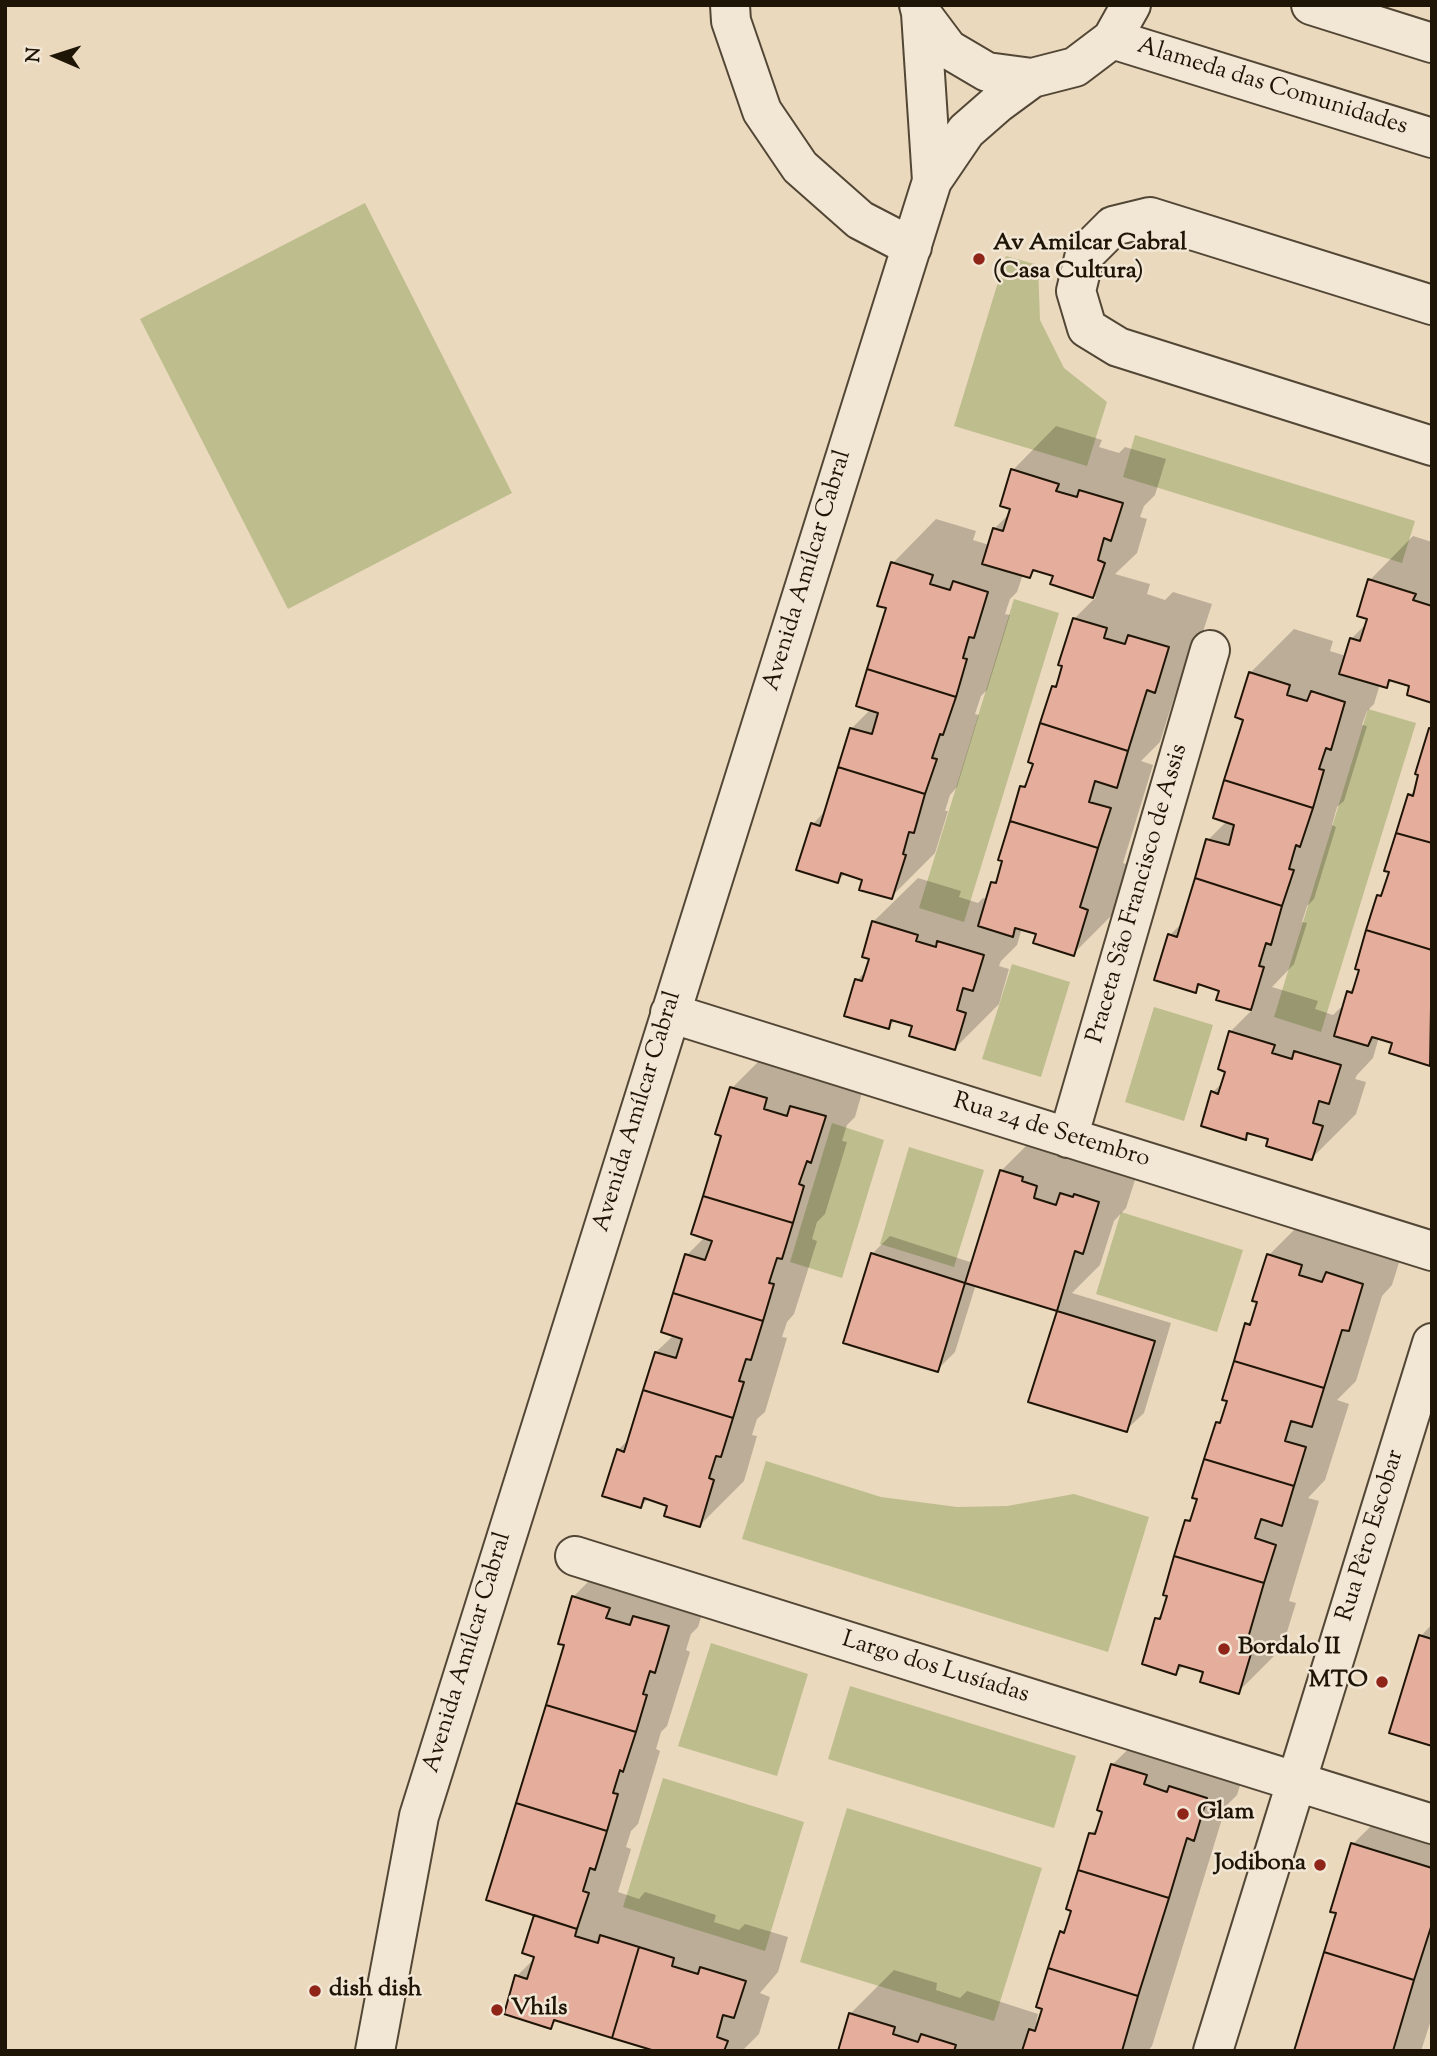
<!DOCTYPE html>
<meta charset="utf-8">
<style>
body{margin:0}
#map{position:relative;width:1437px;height:2056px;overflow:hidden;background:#ebd9be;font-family:"Sorts Mill Goudy",serif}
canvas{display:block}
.frame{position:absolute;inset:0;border:7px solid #1f1507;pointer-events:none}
.north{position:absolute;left:21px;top:21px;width:70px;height:70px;-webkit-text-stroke:5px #f2e6d5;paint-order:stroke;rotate:273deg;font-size:19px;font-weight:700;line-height:28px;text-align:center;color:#1f1507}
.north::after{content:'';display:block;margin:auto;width:24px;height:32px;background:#1f1507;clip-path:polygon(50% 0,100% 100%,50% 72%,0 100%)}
</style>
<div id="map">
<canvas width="1437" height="2056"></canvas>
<div class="frame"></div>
<div class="north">N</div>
</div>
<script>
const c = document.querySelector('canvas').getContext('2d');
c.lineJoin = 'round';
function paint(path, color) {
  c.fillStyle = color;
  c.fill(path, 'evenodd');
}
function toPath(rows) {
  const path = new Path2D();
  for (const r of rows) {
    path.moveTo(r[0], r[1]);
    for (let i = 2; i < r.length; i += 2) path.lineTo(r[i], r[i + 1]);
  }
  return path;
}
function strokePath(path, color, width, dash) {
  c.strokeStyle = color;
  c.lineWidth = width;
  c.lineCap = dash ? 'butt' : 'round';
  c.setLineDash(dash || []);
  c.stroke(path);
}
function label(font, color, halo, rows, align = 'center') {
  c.font = font + ' "Sorts Mill Goudy",serif';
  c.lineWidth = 5;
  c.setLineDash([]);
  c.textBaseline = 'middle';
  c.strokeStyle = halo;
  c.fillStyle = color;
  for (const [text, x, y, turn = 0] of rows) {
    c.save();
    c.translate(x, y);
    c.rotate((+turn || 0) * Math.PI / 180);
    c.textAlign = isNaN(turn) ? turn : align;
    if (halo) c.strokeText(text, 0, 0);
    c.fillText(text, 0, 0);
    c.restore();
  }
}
const green = toPath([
 [365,203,512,493,288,609,140,319],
 [1006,256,1038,265,1040,320,1064,368,1107,402,1087,466,954,426],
 [1135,435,1415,521,1402,563,1123,477],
 [1014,599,1059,613,964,922,919,908],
 [1368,709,1416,723,1321,1032,1274,1017],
 [1012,964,1070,982,1041,1077,982,1059],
 [1154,1007,1213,1025,1184,1121,1125,1102],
 [832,1123,884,1140,842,1278,790,1262],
 [909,1147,984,1170,954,1267,880,1244],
 [1121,1212,1243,1250,1217,1332,1096,1294],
 [766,1461,881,1497,957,1507,1007,1506,1074,1494,1149,1517,1108,1652,742,1539],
 [711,1643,808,1674,777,1776,678,1746],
 [850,1686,1076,1756,1054,1828,828,1759],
 [663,1778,804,1822,765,1951,623,1907],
 [847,1808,1042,1868,994,2021,800,1962]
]);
const shadow = toPath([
 [1056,426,1102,440,1099,447,1119,453,1125,447,1166,459,1155,495,1144,506,1140,517,1147,519,1137,553,1115,574,1150,584,1147,594,1165,600,1173,592,1212,604,1198,647,1186,660,1160,742,1141,761,1153,765,1123,863,1131,866,1117,910,1073,954,1038,933,1022,928,1017,945,1001,961,999,966,1009,969,999,1004,955,1048,914,1025,896,1020,888,1027,857,980,868,969,871,958,864,956,874,921,918,878,961,891,959,897,978,903,983,898,988,899,993,883,1000,876,1022,787,1030,779,1053,687,1060,680,1074,619,1096,597,1052,583,1055,575,1036,570,1029,576,1023,574,1017,592,1010,599,1005,614,1010,615,987,690,981,696,975,714,979,715,957,787,950,795,945,811,948,811,935,853,891,897,864,879,846,873,837,881,813,824,826,810,852,728,871,709,888,607,893,563,936,519,976,531,973,540,989,545,994,529,1010,513,1013,470],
 [1413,536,1432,542,1432,701,1411,685,1393,679,1386,686,1380,684,1374,704,1367,711,1362,725,1367,726,1344,801,1337,807,1332,825,1336,827,1314,899,1307,906,1302,922,1307,923,1294,964,1272,987,1318,1001,1315,1009,1333,1015,1340,1008,1344,1009,1349,992,1356,985,1379,896,1385,889,1410,795,1417,788,1432,727,1432,1062,1429,1064,1394,1042,1379,1037,1373,1058,1357,1075,1355,1079,1366,1082,1356,1114,1312,1158,1270,1138,1251,1132,1245,1138,1213,1092,1224,1081,1227,1071,1220,1068,1231,1031,1253,1009,1218,998,1221,990,1202,984,1195,991,1170,935,1183,922,1208,840,1227,821,1245,719,1250,673,1294,629,1333,641,1330,651,1346,656,1351,639,1367,623,1370,580],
 [776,1044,868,1072,855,1117,847,1125,842,1141,847,1142,825,1214,817,1222,812,1239,817,1241,794,1314,787,1322,782,1337,787,1338,765,1412,757,1419,752,1435,757,1436,744,1481,700,1525,669,1505,649,1498,641,1506,618,1450,630,1438,656,1352,674,1335,687,1255,705,1237,732,1088],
 [1045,1127,1142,1158,1126,1208,1114,1221,1100,1265,1072,1293,1171,1323,1144,1413,1126,1430,1031,1401,1059,1310,976,1284,955,1352,937,1370,872,1254,890,1236,973,1263,1001,1171],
 [1313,1211,1406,1240,1392,1285,1382,1296,1356,1381,1337,1400,1349,1404,1325,1480,1308,1498,1319,1501,1289,1601,1296,1603,1282,1648,1238,1692,1205,1671,1184,1665,1176,1673,1157,1619,1164,1611,1187,1521,1194,1514,1217,1423,1224,1417,1247,1324,1254,1317,1269,1255],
 [617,1553,712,1582,698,1627,691,1634,686,1650,690,1652,667,1726,661,1732,656,1749,660,1751,638,1824,631,1831,626,1847,631,1849,618,1892,639,1899,645,1892,716,1915,714,1922,739,1930,745,1924,788,1937,778,1972,760,1993,770,1997,759,2034,742,2051,661,2051,558,2019,550,2027,517,1976,537,1956,536,1914,566,1644,573,1597],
 [1432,1624,1432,1745,1421,1636],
 [1157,1721,1250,1754,1237,1795,1226,1806,1152,2046,1148,2051,843,2051,850,2014,894,1970,937,1983,936,1990,960,1998,967,1991,1038,2014,1036,2022,1040,2021,1061,1932,1069,1925,1091,1834,1099,1825,1104,1811,1099,1809,1113,1764],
 [1397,1800,1432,1811,1432,2017,1421,2051,1296,2051,1338,1912,1353,1844]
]);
const building = toPath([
 [1011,469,1059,484,1056,491,1077,497,1079,490,1123,503,1111,541,1104,538,1098,560,1105,563,1093,598,1050,584,1053,576,1033,570,1030,578,982,564,993,528,1003,531,1010,509,1000,506,1011,469],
 [891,562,933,575,930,584,950,590,953,581,988,592,974,638,969,637,963,658,967,659,956,697,867,669,886,608,877,606,891,562],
 [1368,579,1416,594,1413,600,1432,606,1432,703,1407,695,1409,686,1389,680,1387,688,1339,674,1350,638,1360,641,1367,619,1357,616,1368,579],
 [1073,618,1107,628,1104,638,1125,644,1128,635,1169,647,1155,693,1147,690,1128,751,1040,723,1052,686,1056,687,1062,666,1058,665,1073,618],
 [867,669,956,697,943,735,940,734,932,758,937,759,925,794,838,767,850,728,872,734,878,713,856,706,867,669],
 [1249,672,1290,685,1287,695,1307,701,1311,691,1345,702,1331,750,1326,748,1319,769,1324,770,1313,808,1224,780,1243,720,1235,717,1249,672],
 [1040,723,1128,751,1117,788,1095,781,1089,802,1111,808,1098,848,1010,821,1020,786,1025,787,1033,764,1028,762,1040,723],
 [1429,728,1432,729,1432,843,1396,833,1408,794,1413,796,1418,775,1415,774,1429,728],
 [838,767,925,794,914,833,909,832,903,854,906,855,892,899,859,890,862,880,841,873,838,883,796,870,811,823,820,826,838,767],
 [1224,780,1313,808,1300,847,1296,845,1289,869,1294,870,1282,906,1195,878,1206,839,1229,845,1234,825,1213,818,1224,780],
 [1010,821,1098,848,1080,907,1088,910,1074,956,1033,943,1036,934,1015,928,1013,937,978,926,991,882,996,883,1002,861,998,860,1010,821],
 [1396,833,1432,843,1432,950,1366,930,1377,895,1381,896,1389,872,1384,871,1396,833],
 [1195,878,1282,906,1271,945,1266,943,1259,966,1264,967,1251,1010,1216,1000,1219,991,1198,984,1196,993,1154,980,1168,934,1177,937,1195,878],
 [872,921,918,935,916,941,936,947,937,941,984,955,973,991,963,988,957,1010,966,1013,955,1050,909,1036,912,1026,891,1020,889,1029,844,1016,855,979,862,981,869,959,862,957,872,921],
 [1366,930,1432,950,1430,1066,1389,1053,1392,1043,1372,1037,1368,1046,1334,1036,1347,991,1352,993,1359,970,1355,969,1366,930],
 [1229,1031,1275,1045,1272,1053,1292,1059,1294,1051,1341,1065,1329,1104,1319,1101,1313,1123,1323,1126,1312,1160,1266,1146,1268,1139,1247,1133,1246,1140,1201,1126,1211,1091,1218,1094,1225,1072,1218,1069,1229,1031],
 [730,1087,767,1098,764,1109,787,1116,790,1106,826,1116,811,1163,807,1161,799,1184,804,1186,793,1223,703,1196,721,1136,715,1134,730,1087],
 [1000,1170,1023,1177,1022,1181,1037,1186,1034,1198,1056,1205,1060,1193,1073,1197,1074,1194,1099,1202,1083,1254,1075,1251,1057,1311,965,1283,1000,1170],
 [703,1196,793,1223,782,1259,777,1258,769,1283,774,1284,763,1321,673,1293,685,1254,705,1260,712,1241,691,1234,703,1196],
 [871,1253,965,1283,938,1372,843,1343,871,1253],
 [1267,1254,1302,1265,1299,1275,1322,1282,1326,1272,1363,1284,1349,1331,1342,1330,1324,1388,1234,1361,1245,1323,1250,1325,1257,1302,1252,1301,1267,1254],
 [673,1293,763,1321,751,1360,746,1359,739,1381,744,1382,733,1418,643,1390,655,1352,676,1358,682,1339,661,1332,673,1293],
 [1057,1311,1155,1341,1127,1432,1028,1402,1057,1311],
 [1234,1361,1324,1388,1312,1427,1291,1421,1285,1441,1306,1447,1294,1486,1204,1459,1216,1422,1220,1423,1227,1401,1222,1400,1234,1361],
 [643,1390,733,1418,721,1457,716,1456,709,1478,714,1480,700,1527,664,1516,667,1506,644,1498,641,1508,602,1496,617,1449,624,1452,643,1390],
 [1204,1459,1294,1486,1282,1526,1261,1519,1255,1538,1276,1545,1264,1583,1174,1556,1185,1520,1190,1521,1197,1499,1192,1498,1204,1459],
 [1174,1556,1264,1583,1246,1645,1253,1647,1239,1694,1200,1682,1203,1672,1179,1665,1176,1675,1142,1664,1155,1618,1160,1619,1167,1596,1163,1595,1174,1556],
 [572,1596,610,1608,606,1618,630,1625,633,1616,669,1626,655,1673,650,1671,643,1694,647,1695,636,1732,546,1705,564,1645,558,1644,572,1596],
 [1419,1635,1432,1639,1432,1746,1389,1733,1419,1635],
 [546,1705,636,1732,623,1772,620,1770,613,1793,618,1794,607,1831,516,1803,546,1705],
 [1111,1764,1147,1775,1144,1784,1167,1792,1169,1786,1207,1798,1194,1841,1187,1838,1169,1898,1078,1870,1089,1833,1095,1834,1102,1812,1097,1810,1111,1764],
 [516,1803,607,1831,595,1870,590,1868,583,1891,589,1893,577,1929,486,1900,516,1803],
 [1351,1843,1432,1868,1432,1924,1414,1980,1324,1952,1336,1913,1330,1912,1351,1843],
 [1078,1870,1169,1898,1138,1996,1048,1968,1060,1931,1064,1933,1071,1911,1066,1909,1078,1870],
 [534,1915,577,1929,575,1936,598,1943,600,1935,639,1947,612,2038,554,2020,551,2029,504,2014,515,1975,527,1979,534,1957,522,1953,534,1915],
 [639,1947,674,1958,672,1966,698,1974,700,1967,746,1981,734,2018,723,2015,717,2037,728,2041,724,2051,655,2051,612,2038,639,1947],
 [1324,1952,1414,1980,1393,2051,1294,2051,1324,1952],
 [1048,1968,1138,1996,1122,2051,1022,2051,1029,2029,1035,2031,1042,2009,1036,2007,1048,1968],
 [849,2013,895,2027,893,2034,918,2042,921,2034,956,2045,954,2051,838,2051,849,2013]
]);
const minor = toPath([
 [730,5,731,21,762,111,800,167,860,220,912,247],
 [919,5,921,13,948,49,987,72,1032,78,1075,67,1112,39,1131,5],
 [1311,5,1432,43],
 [921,13,932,181],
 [1112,39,1432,138],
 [1432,305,1150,217,1113,226,1085,254,1076,291,1087,328,1118,347,1432,446],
 [670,1013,1432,1251],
 [1068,1138,1210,650],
 [575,1556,1432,1824],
 [375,2051,419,1816,932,181,966,131,998,103,1032,78],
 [1213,2051,1432,1343]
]);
const markers = [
 [979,259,7,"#8f2418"],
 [1224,1649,7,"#8f2418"],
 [1382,1682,7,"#8f2418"],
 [1183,1814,7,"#8f2418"],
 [1320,1865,7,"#8f2418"],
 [315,1991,7,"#8f2418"],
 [497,2010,7,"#8f2418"]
];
const streetNames = [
 ["Alameda das Comunidades",1272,88,17],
 ["Avenida Amílcar Cabral",809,571,-73],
 ["Praceta São Francisco de Assis",1139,894,-74],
 ["Avenida Amílcar Cabral",639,1112,-73],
 ["Rua 24 de Setembro",1051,1132,17],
 ["Rua Pêro Escobar",1372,1536,-73],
 ["Avenida Amílcar Cabral",469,1653,-73],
 ["Largo dos Lusíadas",935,1669,17]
];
const poiNames = [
 ["Av Amilcar Cabral",993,245],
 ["(Casa Cultura)",993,273],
 ["Bordalo II",1238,1649],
 ["MTO",1368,1682,"right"],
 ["Glam",1197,1814],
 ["Jodibona",1306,1865,"right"],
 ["dish dish",329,1991],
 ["Vhils",511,2010]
];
paint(green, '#bebd8d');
paint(shadow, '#0003');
paint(building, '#e5ae9c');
strokePath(building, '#1f1507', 2);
strokePath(minor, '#524635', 42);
strokePath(minor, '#f2e6d5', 38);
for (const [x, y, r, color] of markers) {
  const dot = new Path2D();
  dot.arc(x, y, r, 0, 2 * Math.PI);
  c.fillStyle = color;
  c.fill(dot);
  strokePath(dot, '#f2e6d5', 2.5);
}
label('24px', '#1f1507', '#f2e6d5', streetNames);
label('bold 24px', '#1f1507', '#f2e6d5', poiNames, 'left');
</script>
